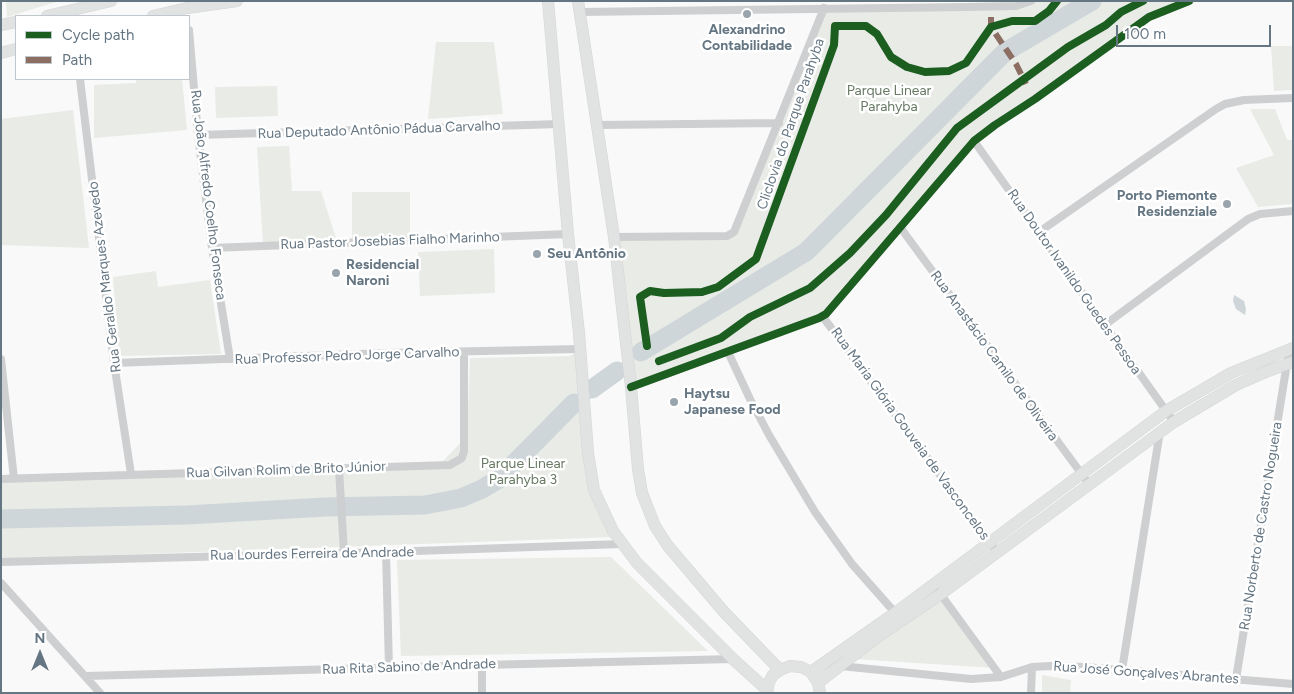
<!DOCTYPE html>
<meta charset="utf-8">
<style>
body{margin:0}
#map{position:relative;width:1294px;height:694px;overflow:hidden;background:#f9f9f9;font-family:Figtree,sans-serif}
canvas{display:block}
.frame{position:absolute;inset:0;border:2px solid #657683;pointer-events:none}
.legend{position:absolute;left:15px;top:15px;width:175px;height:65px;box-sizing:border-box;background:#fff;border:1px solid #c1c8cd;margin:0;padding:6px 9px;list-style:none;font-size:15px;color:#657683}
.legend li{display:flex;align-items:center;gap:10px;height:25px}
.legend b{width:25px;border:1px solid #c1c8cd}
.north{position:absolute;left:15px;top:629px;width:50px;height:50px;-webkit-text-stroke:4px #fff;paint-order:stroke;rotate:0deg;font-size:14px;font-weight:700;line-height:20px;text-align:center;color:#657683}
.north::after{content:'';display:block;margin:auto;width:18px;height:22px;background:#657683;clip-path:polygon(50% 0,100% 100%,50% 72%,0 100%)}
.scale{position:absolute;left:1116px;top:25px;width:155px;height:22px;box-sizing:border-box;border:2px solid #657683;border-top:0;padding-left:6px;font-size:15px;line-height:18px;white-space:nowrap;color:#657683;-webkit-text-stroke:4px #fff;paint-order:stroke}
</style>
<div id="map">
<canvas width="1294" height="694"></canvas>
<div class="frame"></div>
<ul class="legend">
<li><b style="height:6px;background:#1b5e20"></b>Cycle path</li>
<li><b style="height:6px;background:#8d6e63"></b>Path</li>
</ul>
<div class="north">N</div>
<div class="scale">100 m</div>
</div>
<script>
const c = document.querySelector('canvas').getContext('2d');
c.lineJoin = 'round';
function paint(path, color) {
  c.fillStyle = color;
  c.fill(path, 'evenodd');
}
function toPath(rows) {
  const path = new Path2D();
  for (const r of rows) {
    path.moveTo(r[0], r[1]);
    for (let i = 2; i < r.length; i += 2) path.lineTo(r[i], r[i + 1]);
  }
  return path;
}
function strokePath(path, color, width, dash) {
  c.strokeStyle = color;
  c.lineWidth = width;
  c.lineCap = dash ? 'butt' : 'round';
  c.setLineDash(dash || []);
  c.stroke(path);
}
function label(font, color, halo, rows, align = 'center') {
  c.font = font + ' Figtree,sans-serif';
  c.lineWidth = 5;
  c.setLineDash([]);
  c.textBaseline = 'middle';
  c.strokeStyle = halo;
  c.fillStyle = color;
  for (const [text, x, y, turn = 0] of rows) {
    c.save();
    c.translate(x, y);
    c.rotate((+turn || 0) * Math.PI / 180);
    c.textAlign = isNaN(turn) ? turn : align;
    if (halo) c.strokeText(text, 0, 0);
    c.fillText(text, 0, 0);
    c.restore();
  }
}
const green = toPath([
 [6,1,59,1,7,17],
 [1035,1,1199,1,1152,17,978,140,899,222,825,315,631,384,614,239,736,236,826,7,1032,5],
 [436,42,494,42,503,114,428,119],
 [1271,46,1293,46,1293,90,1274,91],
 [136,79,182,79,187,130,94,138,94,85,136,83],
 [277,86,278,116,216,118,215,87],
 [1250,109,1275,109,1287,140,1293,140,1293,204,1258,207,1236,168,1274,155],
 [73,110,89,248,1,245,1,119],
 [289,146,292,191,321,191,336,238,263,244,257,147],
 [352,192,410,192,410,245,352,245],
 [494,249,495,293,420,296,418,252],
 [156,271,158,287,210,280,221,354,119,356,113,277],
 [581,349,592,482,617,537,1,559,1,475,442,462,467,436,470,358,570,356],
 [611,557,708,651,401,656,397,560],
 [941,601,995,668,854,659],
 [1042,675,1071,680,1070,693,1042,693]
]);
const water = toPath([
 [1234,295,1244,301,1246,309,1245,315,1236,309,1233,301]
]);
const river = toPath([
 [641,352,806,252,1005,52,1092,1],
 [592,389,617,371],
 [1,519,187,515,325,507,425,505,461,498,482,489,499,479,574,403]
]);
const street = toPath([
 [580,12,966,7,1016,6,1031,1],
 [189,30,198,135,212,248,230,359],
 [80,79,114,363,131,474],
 [598,125,779,123],
 [198,135,560,124],
 [974,141,1174,422],
 [900,227,1089,484],
 [1039,232,1216,109,1225,104,1244,100,1293,98],
 [614,237,727,236,734,232,824,8],
 [212,248,568,234],
 [823,317,997,552],
 [1106,324,1248,219,1260,214,1293,211],
 [728,352,750,399,769,435,815,512,852,564,898,616],
 [1,359,14,479],
 [114,363,388,353,580,349],
 [631,387,819,318,826,314,974,141,995,125,1035,99,1149,17,1189,1],
 [339,469,344,553],
 [1,479,450,465,462,458,464,451,464,352],
 [386,552,389,668],
 [1,562,386,552,622,544],
 [1,583,100,693],
 [939,592,1001,677],
 [840,666,971,679,1001,677,1032,667,1050,666,1085,667,1293,684],
 [1122,670,1160,431],
 [86,676,482,665,733,659],
 [1236,679,1287,363,1291,347],
 [482,693,482,665],
 [1031,693,1032,667]
]);
const secondary = toPath([
 [548,1,568,234,579,333,588,453,594,490,613,531,637,563,733,659,767,690],
 [578,1,614,237,631,387,638,469,642,493,655,526,668,546,724,612,780,670],
 [47,16,111,1],
 [153,16,187,8,237,1],
 [1,25,16,22],
 [1,53,16,49],
 [811,672,895,613,1166,411,1231,373,1293,348],
 [818,683,876,638,941,594,1174,422,1236,385,1268,371,1293,362],
 [767,693,769,682,773,675,780,670,790,666,801,667,811,672,818,683,820,693]
]);
const quiet = toPath([
 [991,17,991,27,1016,64,1026,84]
]);
const cycleway = toPath([
 [647,346,640,297,650,291,664,293,702,292,718,287,756,259,834,45,835,26,866,26,877,34,891,57,907,67,925,72,949,71,966,63,991,27,1012,21,1035,21,1049,11,1057,1],
 [659,361,721,338,750,317,810,288,850,253,886,215,957,128,1068,47,1106,25,1121,12,1143,1],
 [631,387,819,318,826,314,974,141,995,125,1035,99,1149,17,1189,1]
]);
const markers = [
 [747,14,5,"#99a4ac"],
 [1227,204,5,"#99a4ac"],
 [537,254,5,"#99a4ac"],
 [336,273,5,"#99a4ac"],
 [674,402,5,"#99a4ac"]
];
const poiNames = [
 ["Alexandrino",747,30,"center"],
 ["Contabilidade",747,46,"center"],
 ["Porto Piemonte",1217,196,"right"],
 ["Residenziale",1217,212,"right"],
 ["Seu Antônio",547,254],
 ["Residencial",346,265],
 ["Naroni",346,281],
 ["Haytsu",684,394],
 ["Japanese Food",684,410]
];
const parkNames = [
 ["Parque Linear",889,91],
 ["Parahyba",889,107],
 ["Parque Linear",523,464],
 ["Parahyba 3",523,480]
];
const streetNames = [
 ["Cliclovia do Parque Parahyba",791,124,-71],
 ["Rua Deputado Antônio Pádua Carvalho",379,130,-2],
 ["Rua João Alfredo Coelho Fonseca",208,195,83],
 ["Rua Pastor Josebias Fialho Marinho",390,241,-2],
 ["Rua Geraldo Marques Azevedo",105,277,-97],
 ["Rua Doutor Ivanildo Guedes Pessoa",1074,282,55],
 ["Rua Professor Pedro Jorge Carvalho",347,356,-2],
 ["Rua Anastácio Camilo de Oliveira",994,356,54],
 ["Rua Maria Glória Gouveia de Vasconcelos",910,434,54],
 ["Rua Gilvan Rolim de Brito Júnior",286,470,-2],
 ["Rua Norberto de Castro Nogueira",1261,526,-81],
 ["Rua Lourdes Ferreira de Andrade",312,554,-1],
 ["Rua Rita Sabino de Andrade",409,667,-2],
 ["Rua José Gonçalves Abrantes",1146,673,4]
];
paint(green, '#e8ebe6');
paint(water, '#ced6d9');
strokePath(river, '#ced6d9', 19);
strokePath(secondary, '#d5d6d7', 12);
strokePath(street, '#cecfd0', 8);
strokePath(secondary, '#e1e2e2', 11);
strokePath(quiet, '#8d6e63', 6, [12, 6]);
strokePath(cycleway, '#1b5e20', 8);
for (const [x, y, r, color] of markers) {
  const dot = new Path2D();
  dot.arc(x, y, r, 0, 2 * Math.PI);
  c.fillStyle = color;
  c.fill(dot);
  strokePath(dot, '#fff', 2);
}
label('bold 14px', '#657683', '#fff', poiNames, 'left');
label('14px', '#687a64', '#fff', parkNames);
label('14px', '#657683', '#fff', streetNames);
</script>
